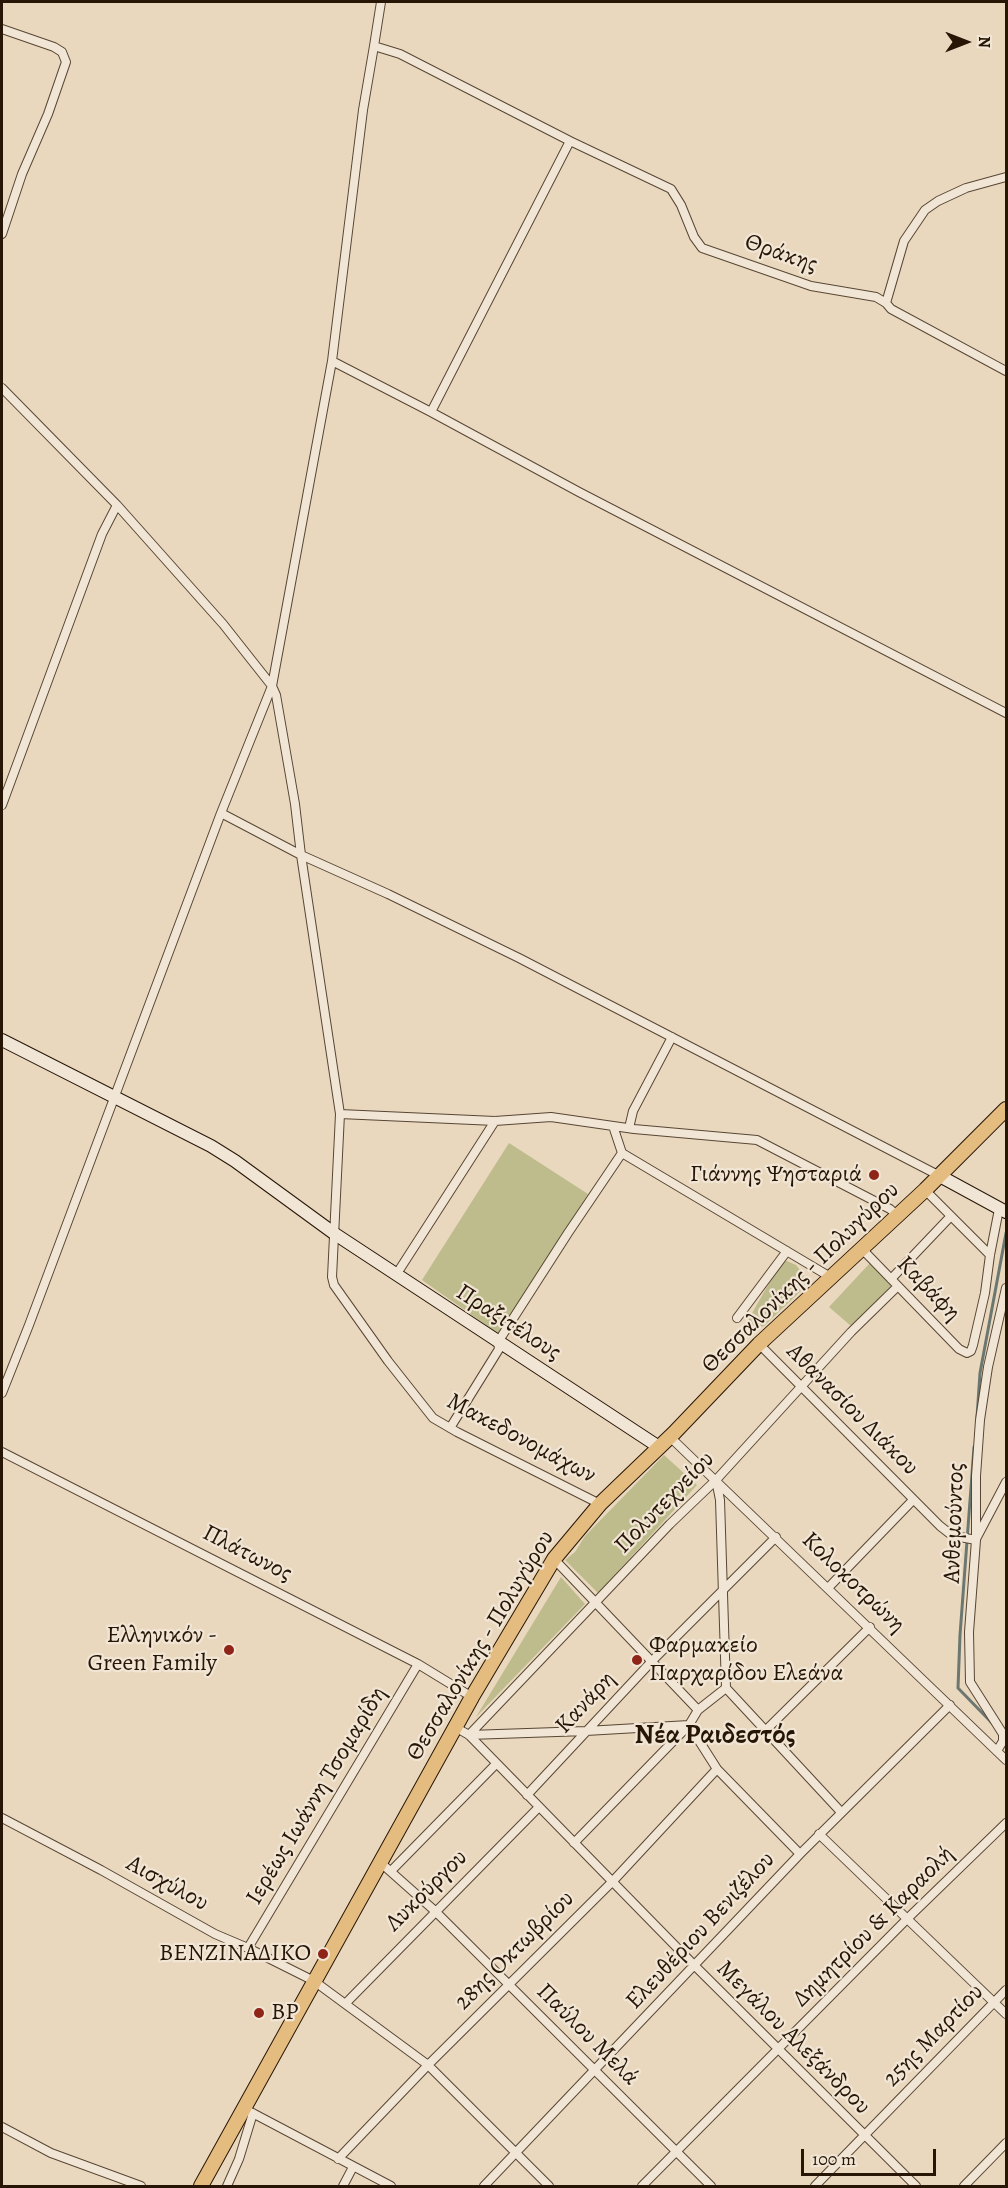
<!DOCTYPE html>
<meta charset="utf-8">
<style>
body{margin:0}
#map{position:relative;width:1008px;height:2188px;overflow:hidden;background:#e9d8be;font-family:Alegreya,serif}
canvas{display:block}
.frame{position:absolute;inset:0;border:3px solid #271506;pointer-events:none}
.north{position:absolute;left:936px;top:12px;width:60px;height:60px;-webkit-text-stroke:4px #f1e6d5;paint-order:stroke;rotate:90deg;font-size:16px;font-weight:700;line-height:24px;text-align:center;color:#271506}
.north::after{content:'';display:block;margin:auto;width:21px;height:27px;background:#271506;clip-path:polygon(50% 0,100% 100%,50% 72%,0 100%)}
.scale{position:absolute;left:801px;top:2149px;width:135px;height:27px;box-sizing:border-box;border:3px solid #271506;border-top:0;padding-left:8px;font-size:18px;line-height:21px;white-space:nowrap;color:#271506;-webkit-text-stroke:4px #f1e6d5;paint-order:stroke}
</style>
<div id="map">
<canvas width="1008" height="2188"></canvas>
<div class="frame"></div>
<div class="north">N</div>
<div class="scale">100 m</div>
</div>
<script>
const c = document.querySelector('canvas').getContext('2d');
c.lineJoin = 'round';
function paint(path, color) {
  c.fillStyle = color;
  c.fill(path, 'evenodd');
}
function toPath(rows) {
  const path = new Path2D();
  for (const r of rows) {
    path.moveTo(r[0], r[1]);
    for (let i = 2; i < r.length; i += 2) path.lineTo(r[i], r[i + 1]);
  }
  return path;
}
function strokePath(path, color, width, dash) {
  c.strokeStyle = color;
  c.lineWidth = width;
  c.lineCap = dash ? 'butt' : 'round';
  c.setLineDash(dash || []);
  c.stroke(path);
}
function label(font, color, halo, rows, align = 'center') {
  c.font = font + ' Alegreya,serif';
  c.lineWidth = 4.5;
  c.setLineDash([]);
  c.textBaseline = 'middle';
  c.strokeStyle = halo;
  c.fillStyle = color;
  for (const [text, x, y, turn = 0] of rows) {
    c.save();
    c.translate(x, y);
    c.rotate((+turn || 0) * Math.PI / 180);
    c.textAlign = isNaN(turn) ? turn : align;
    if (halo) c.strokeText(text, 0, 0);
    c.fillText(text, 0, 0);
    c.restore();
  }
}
const green = toPath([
 [509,1143,588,1194,500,1335,422,1280],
 [787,1261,796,1265,803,1274,806,1286,764,1326,756,1328,747,1322,781,1262],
 [870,1263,893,1284,851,1326,829,1307],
 [664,1455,697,1485,598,1593,565,1560,575,1552,585,1536],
 [561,1577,585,1604,476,1717]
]);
const stream = toPath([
 [977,1417,980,1373,1006,1233],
 [974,1447,960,1635,958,1688,992,1723]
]);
const street = toPath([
 [381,2,374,46,400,54,570,141,671,189,681,205,694,237,702,248,811,286,876,297,886,303,891,309,1006,371],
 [2,29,54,47,62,52,66,62,48,114,22,174,2,234],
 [570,141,431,412,579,492,1006,713],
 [886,303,904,241,925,210,938,201,966,188,1006,177],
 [332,361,363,110,374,46],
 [2,388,117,505,223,624,272,686,221,813],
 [431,412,332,361,272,686,276,695,295,804,301,855,388,894,519,958,938,1175],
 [2,805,102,534,117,505],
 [340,1114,495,1121,551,1117,634,1129,757,1140,890,1209,897,1215],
 [629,1128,633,1111,672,1037],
 [622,1153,832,1278],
 [925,1190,990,1255],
 [862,1249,959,1349,967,1353,971,1351,973,1345,985,1293,990,1255,999,1209],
 [396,1275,495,1121],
 [891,1279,951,1216],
 [737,1318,787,1251],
 [759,1344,940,1526,949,1533,960,1537,976,1540],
 [2,1393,29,1325,221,813,301,855,340,1114,332,1277,334,1285,388,1361,433,1418,457,1432,600,1504],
 [450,1428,499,1349,498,1342,568,1233,622,1153,613,1126],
 [670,1437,1006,1760],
 [2,1452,418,1664,472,1697],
 [716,1480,720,1500,726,1688,841,1812],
 [976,1539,1006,1482],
 [554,1559,698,1710],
 [829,1587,913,1500],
 [455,1727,469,1735,695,1966,916,2186],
 [764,1732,870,1627],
 [469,1735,670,1524,716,1480,851,1332,898,1286],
 [469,1735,586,1731,689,1725,717,1769,800,1854],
 [997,1751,1003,1741,1003,1734,970,1682,969,1632,976,1540,976,1476,980,1420,988,1367,1006,1288],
 [527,1795,653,1660,776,1537],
 [2,1818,101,1870,215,1934,248,1948,314,1981,428,2065,549,2186],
 [819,1834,1006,2014],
 [574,1843,689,1725,698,1710,726,1688],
 [381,1863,435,1911,711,2186],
 [391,1871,496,1764],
 [248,1948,418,1664],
 [345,2004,539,1807],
 [243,2108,391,2186],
 [2,2127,51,2153,141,2186],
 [338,2159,428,2065,613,1881,717,1769],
 [227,2186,239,2159,253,2113],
 [343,2186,353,2167],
 [484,2186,800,1854,950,1705],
 [642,2186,908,1918,1006,1823],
 [815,2186,1006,1990],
 [964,2186,1006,2143]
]);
const secondary = toPath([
 [2,1040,211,1146,235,1161,335,1234,659,1447],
 [938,1175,1006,1212]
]);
const primary = toPath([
 [201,2186,472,1697,554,1559,600,1504,674,1433,759,1344,925,1190,1006,1109]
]);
const markers = [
 [874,1175,6,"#8f2418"],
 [229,1650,6,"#8f2418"],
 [637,1660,6,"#8f2418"],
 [323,1954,6,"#8f2418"],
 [259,2013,6,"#8f2418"]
];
const streetNames = [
 ["Θράκης",781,254,19],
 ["Θεσσαλονίκης - Πολυγύρου",801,1278,-44],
 ["Καβάφη",928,1289,46],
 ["Πραξιτέλους",508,1323,33],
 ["Αθανασίου Διάκου",852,1410,45],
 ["Μακεδονομάχων",521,1439,28],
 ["Πολυτεχνείου",665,1503,-46],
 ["Ανθεμούντος",955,1523,-88],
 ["Πλάτωνος",247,1554,27],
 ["Κολοκοτρώνη",853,1583,44],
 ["Θεσσαλονίκης - Πολυγύρου",481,1646,-59],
 ["Κανάρη",586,1703,-47],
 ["Ιερέως Ιωάννη Τσομαρίδη",317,1796,-59],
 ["Αισχύλου",167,1884,29],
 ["Λυκούργου",427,1891,-45],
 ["Δημητρίου & Καραολή",874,1927,-45],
 ["Ελευθέριου Βενιζέλου",701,1931,-47],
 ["28ης Οκτωβρίου",515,1951,-45],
 ["Παύλου Μελά",587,2035,45],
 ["25ης Μαρτίου",934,2036,-46],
 ["Μεγάλου Αλεξάνδρου",793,2038,45]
];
const poiNames = [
 ["Γιάννης Ψησταριά",862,1175],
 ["Ελληνικόν -",217,1636],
 ["Green Family",217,1664],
 ["Φαρμακείο",649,1646,"left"],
 ["Παρχαρίδου Ελεάνα",649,1674,"left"],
 ["ΒΕΝΖΙΝΑΔΙΚΟ",311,1954],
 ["BP",271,2013,"left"]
];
const quarterNames = [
 ["Νέα Ραιδεστός",715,1736]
];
paint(green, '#bebc8c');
strokePath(stream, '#6b7770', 3);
strokePath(street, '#584634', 10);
strokePath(secondary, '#271506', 14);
strokePath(primary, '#271506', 16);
strokePath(street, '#f1e6d5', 8);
strokePath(secondary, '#f1e6d5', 12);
strokePath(primary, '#e4bc7f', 14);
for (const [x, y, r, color] of markers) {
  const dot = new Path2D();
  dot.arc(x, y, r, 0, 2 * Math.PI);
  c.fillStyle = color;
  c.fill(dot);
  strokePath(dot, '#f1e6d5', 2);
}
label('24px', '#271506', '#f1e6d5', streetNames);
label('24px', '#271506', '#f1e6d5', poiNames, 'right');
label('bold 27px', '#271506', '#f1e6d5', quarterNames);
</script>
